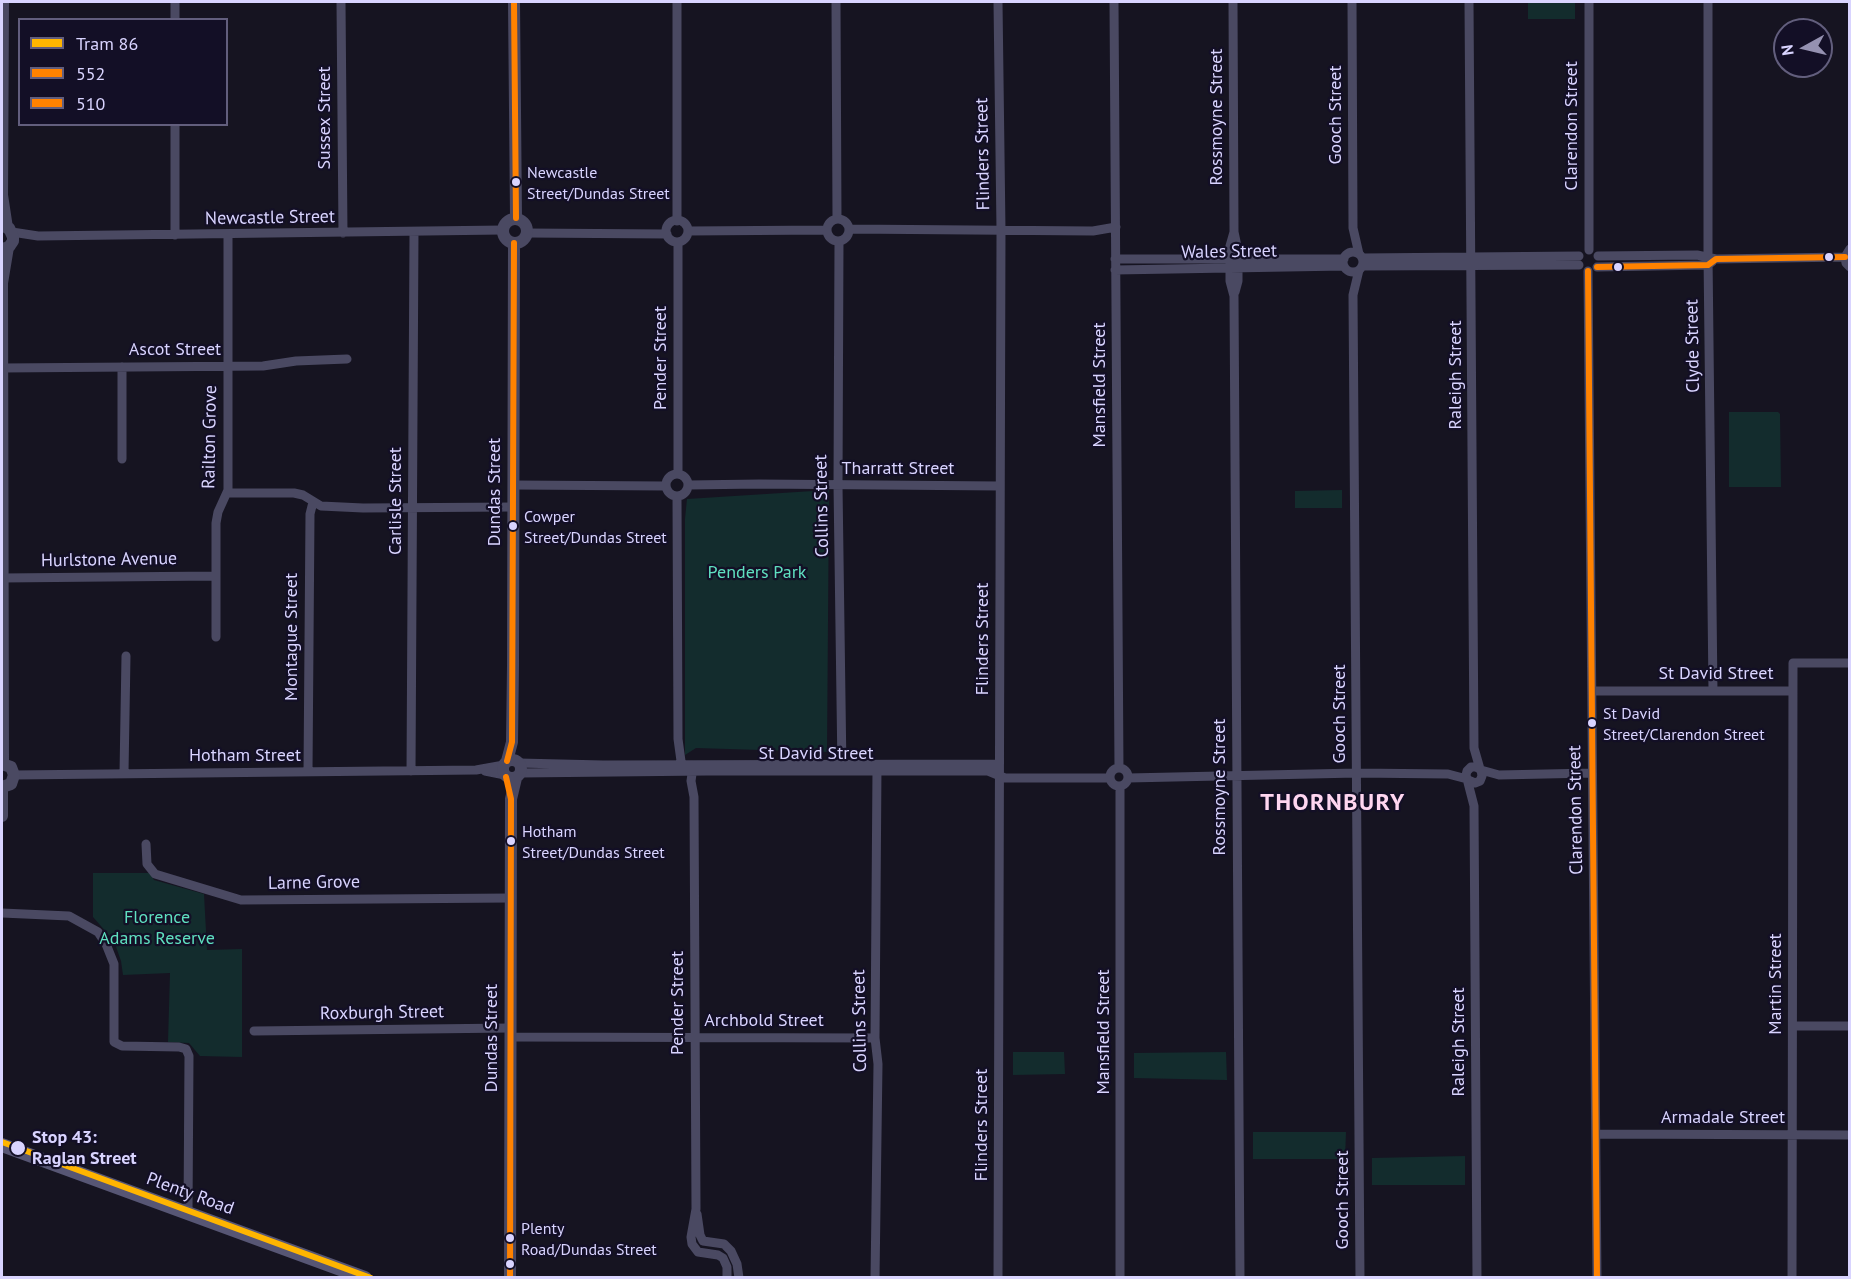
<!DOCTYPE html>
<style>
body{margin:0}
#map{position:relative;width:1851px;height:1279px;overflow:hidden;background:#161421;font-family:"PT Sans",sans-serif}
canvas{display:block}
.frame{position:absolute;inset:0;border:3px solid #d9d4ff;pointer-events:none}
.legend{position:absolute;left:18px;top:18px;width:210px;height:108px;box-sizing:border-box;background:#130f26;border:2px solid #625e7d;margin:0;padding:8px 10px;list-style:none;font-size:18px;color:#d9d4ff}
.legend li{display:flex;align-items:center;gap:12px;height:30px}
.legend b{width:30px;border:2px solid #625e7d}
.north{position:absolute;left:1773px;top:18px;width:60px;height:60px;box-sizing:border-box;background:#130f26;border:2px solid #625e7d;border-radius:50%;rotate:262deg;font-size:16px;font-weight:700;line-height:24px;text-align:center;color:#d9d4ff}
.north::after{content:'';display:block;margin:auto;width:21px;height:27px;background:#9591b1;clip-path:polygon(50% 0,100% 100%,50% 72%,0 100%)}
</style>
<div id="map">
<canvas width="1851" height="1279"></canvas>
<div class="frame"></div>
<ul class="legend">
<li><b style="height:8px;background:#ffb500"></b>Tram 86</li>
<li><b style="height:8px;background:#ff8200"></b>552</li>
<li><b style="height:8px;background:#ff8200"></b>510</li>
</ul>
<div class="north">N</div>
</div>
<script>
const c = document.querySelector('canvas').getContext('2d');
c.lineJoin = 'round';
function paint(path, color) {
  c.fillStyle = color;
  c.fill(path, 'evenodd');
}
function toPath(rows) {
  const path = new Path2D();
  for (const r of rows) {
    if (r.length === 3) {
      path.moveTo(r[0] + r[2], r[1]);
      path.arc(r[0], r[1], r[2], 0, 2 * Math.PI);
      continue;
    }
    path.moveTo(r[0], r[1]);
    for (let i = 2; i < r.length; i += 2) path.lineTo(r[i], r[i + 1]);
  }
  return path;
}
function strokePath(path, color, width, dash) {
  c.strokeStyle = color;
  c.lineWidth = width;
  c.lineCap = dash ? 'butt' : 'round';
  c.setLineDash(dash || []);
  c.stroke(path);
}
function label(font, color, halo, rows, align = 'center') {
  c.font = font + ' "PT Sans",sans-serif';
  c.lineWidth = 4.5;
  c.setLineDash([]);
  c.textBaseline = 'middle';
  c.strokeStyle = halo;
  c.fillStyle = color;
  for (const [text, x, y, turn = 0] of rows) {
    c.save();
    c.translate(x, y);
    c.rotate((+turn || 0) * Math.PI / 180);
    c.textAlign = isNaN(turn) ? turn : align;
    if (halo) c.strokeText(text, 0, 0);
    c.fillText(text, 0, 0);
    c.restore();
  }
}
const green = toPath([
 [1528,2,1575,2,1575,19,1528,19],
 [1729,412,1778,412,1780,414,1781,487,1729,487],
 [829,490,827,752,696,748,685,755,685,519,687,499],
 [1342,490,1342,508,1295,508,1295,491],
 [93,873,150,873,154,880,204,894,207,950,242,949,242,1057,200,1056,189,1043,168,1042,170,973,123,975,121,961,114,941,93,917],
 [1013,1052,1064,1052,1065,1074,1013,1075],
 [1226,1052,1227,1080,1134,1078,1134,1053],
 [1253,1132,1346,1132,1345,1159,1253,1159],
 [1465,1156,1465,1185,1372,1185,1372,1158]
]);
const minor = toPath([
 [175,2,175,20],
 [341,2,343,233],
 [677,2,677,221],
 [836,2,837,219],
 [998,2,1001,230,998,1278],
 [1114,2,1119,768],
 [1233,2,1234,232,1238,251,1238,281,1235,292],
 [1352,2,1353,228,1359,254],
 [1469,2,1474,748,1480,769],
 [1589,2,1589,250],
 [1708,2,1708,256,1713,691],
 [175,124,175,235],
 [838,230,11],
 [677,231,11],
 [849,229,1093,231,1116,227],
 [688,231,827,230],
 [12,232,38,236,503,230],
 [1234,232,1230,246,1230,281,1234,296,1240,1278],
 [527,233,667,234],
 [839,241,838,485,842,771],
 [1850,249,1845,257,1846,263,1850,267],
 [1353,262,10],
 [1598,256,1697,255,1716,259,1845,257],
 [1362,258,1579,256],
 [1115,259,1344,259],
 [1362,266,1579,265],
 [1597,267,1708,265,1712,262],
 [1115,270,1344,266],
 [1359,270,1353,295,1360,1278],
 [1588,271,1597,1278],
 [122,367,122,459],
 [2,368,263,366,296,361,347,359],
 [677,485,11],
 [678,474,678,242],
 [514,485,666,486],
 [689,485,759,484,1000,486],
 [228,493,294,493,303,495,321,506,363,508,513,507],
 [677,497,678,739,681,761,678,770],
 [2,578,216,576],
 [216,637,216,523,218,512,228,490,228,235],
 [1592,691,1792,691],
 [519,763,603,765,999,764],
 [693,767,691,781,694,797,696,1209,691,1237,692,1244,698,1252,718,1255,723,1258,727,1267,727,1278],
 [1119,777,9],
 [1481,770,1499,775,1592,773],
 [411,771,414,232],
 [485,771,505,775],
 [308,772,310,514,313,502],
 [124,773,126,656],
 [521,773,707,771,988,771,1005,778,1110,778],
 [14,775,476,770,504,765],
 [1128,778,1357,773,1448,774,1467,779],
 [1468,780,1475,783,1480,781,1482,776,1481,770,1476,767,1471,767,1467,771,1466,775,1474,806,1477,1278],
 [1120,787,1120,1278],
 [146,844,147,864,155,874,241,900,511,898],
 [2,913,69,916,98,932,106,944,114,964,114,1042,122,1046,179,1047,186,1049,189,1056,188,1213],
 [1793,1026,1850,1026],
 [254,1031,510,1028],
 [510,1037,875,1038],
 [1596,1134,1850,1135],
 [697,1214,700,1235,703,1241,724,1244,731,1251,737,1264,739,1278],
 [875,1278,878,1064,875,1038,877,767],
 [1792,1278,1793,663,1850,663]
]);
const tertiary = toPath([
 [514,2,516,218],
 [2,195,7,228],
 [2,201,3,2],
 [515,231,12],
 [2,226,9,228,13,237,13,241,9,247,2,249],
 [512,769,9],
 [507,761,512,742,513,665,514,243],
 [2,764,11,767,14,775,11,784,2,787],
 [3,764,2,283,8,247],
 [2,816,2,787],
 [510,1278,511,799,516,778]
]);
const secondary = toPath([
 [2,1145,365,1278]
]);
const bus1 = toPath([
 [514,2,516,218],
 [507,761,512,742,514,243],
 [506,777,511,799,510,1278]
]);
const bus2 = toPath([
 [1597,267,1708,265,1716,259,1845,257],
 [1588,271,1597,1278]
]);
const tram1 = toPath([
 [2,1142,371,1278]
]);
const markers = [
 [516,182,5,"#d9d4ff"],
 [1829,257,5,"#d9d4ff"],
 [1618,267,5,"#d9d4ff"],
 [513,526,5,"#d9d4ff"],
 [1592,723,5,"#d9d4ff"],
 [511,841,5,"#d9d4ff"],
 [18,1148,8,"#d9d4ff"],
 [510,1238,5,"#d9d4ff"],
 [510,1264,5,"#d9d4ff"]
];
const busNames = [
 ["Newcastle",527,173],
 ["Street/Dundas Street",527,194],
 ["Cowper",524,517],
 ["Street/Dundas Street",524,538],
 ["St David",1603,714],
 ["Street/Clarendon Street",1603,735],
 ["Hotham",522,832],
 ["Street/Dundas Street",522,853],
 ["Plenty",521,1229],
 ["Road/Dundas Street",521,1250]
];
const streetNames = [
 ["Gooch Street",1336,115,-90],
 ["Rossmoyne Street",1217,117,-90],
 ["Sussex Street",325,118,-90],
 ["Clarendon Street",1572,126,-90],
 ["Flinders Street",983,154,-91],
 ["Newcastle Street",270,218,-1],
 ["Wales Street",1229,252,-1],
 ["Clyde Street",1693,346,-91],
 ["Ascot Street",175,350],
 ["Pender Street",661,358,-90],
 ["Raleigh Street",1456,375,-90],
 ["Mansfield Street",1100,385,-90],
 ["Railton Grove",210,437,-89],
 ["Tharratt Street",898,469],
 ["Dundas Street",495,492,-90],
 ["Carlisle Street",396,501,-90],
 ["Collins Street",822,506,-91],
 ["Hurlstone Avenue",109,560,-1],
 ["Montague Street",292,637,-90],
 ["Flinders Street",983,639,-90],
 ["St David Street",1716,674],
 ["Gooch Street",1340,714,-90],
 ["St David Street",816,754],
 ["Hotham Street",245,756],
 ["Rossmoyne Street",1220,787,-90],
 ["Clarendon Street",1576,810,-91],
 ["Larne Grove",314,883,-1],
 ["Martin Street",1776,984,-90],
 ["Pender Street",678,1003,-90],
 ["Roxburgh Street",382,1013,-1],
 ["Archbold Street",764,1021],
 ["Collins Street",860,1021,-91],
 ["Mansfield Street",1104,1032,-90],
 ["Dundas Street",492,1038,-90],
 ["Raleigh Street",1459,1042,-90],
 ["Armadale Street",1723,1118],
 ["Flinders Street",982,1125,-90],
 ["Plenty Road",190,1194,20],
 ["Gooch Street",1343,1200,-90]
];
const parkNames = [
 ["Penders Park",757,573],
 ["Florence",157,918],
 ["Adams Reserve",157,939]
];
const stopNames = [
 ["Stop 43:",32,1138],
 ["Raglan Street",32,1159]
];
const districtNames = [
 ["THORNBURY",1333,803]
];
paint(green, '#132c2d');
strokePath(minor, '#4a4962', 9);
strokePath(tertiary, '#4a4962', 12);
strokePath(secondary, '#575674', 14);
strokePath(bus1, '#ff8200', 6);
strokePath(bus2, '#ff8200', 6);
strokePath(tram1, '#ffb500', 6);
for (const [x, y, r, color] of markers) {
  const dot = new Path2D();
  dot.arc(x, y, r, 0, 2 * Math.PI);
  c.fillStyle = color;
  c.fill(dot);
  strokePath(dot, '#130f26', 2);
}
label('16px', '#d9d4ff', '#130f26', busNames, 'left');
label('18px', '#d9d4ff', '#130f26', streetNames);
label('18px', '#5fe0c0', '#130f26', parkNames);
label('bold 18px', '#d9d4ff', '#130f26', stopNames, 'left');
c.letterSpacing = '1.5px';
label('bold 24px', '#ffd6f0', '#130f26', districtNames);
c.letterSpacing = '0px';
</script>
